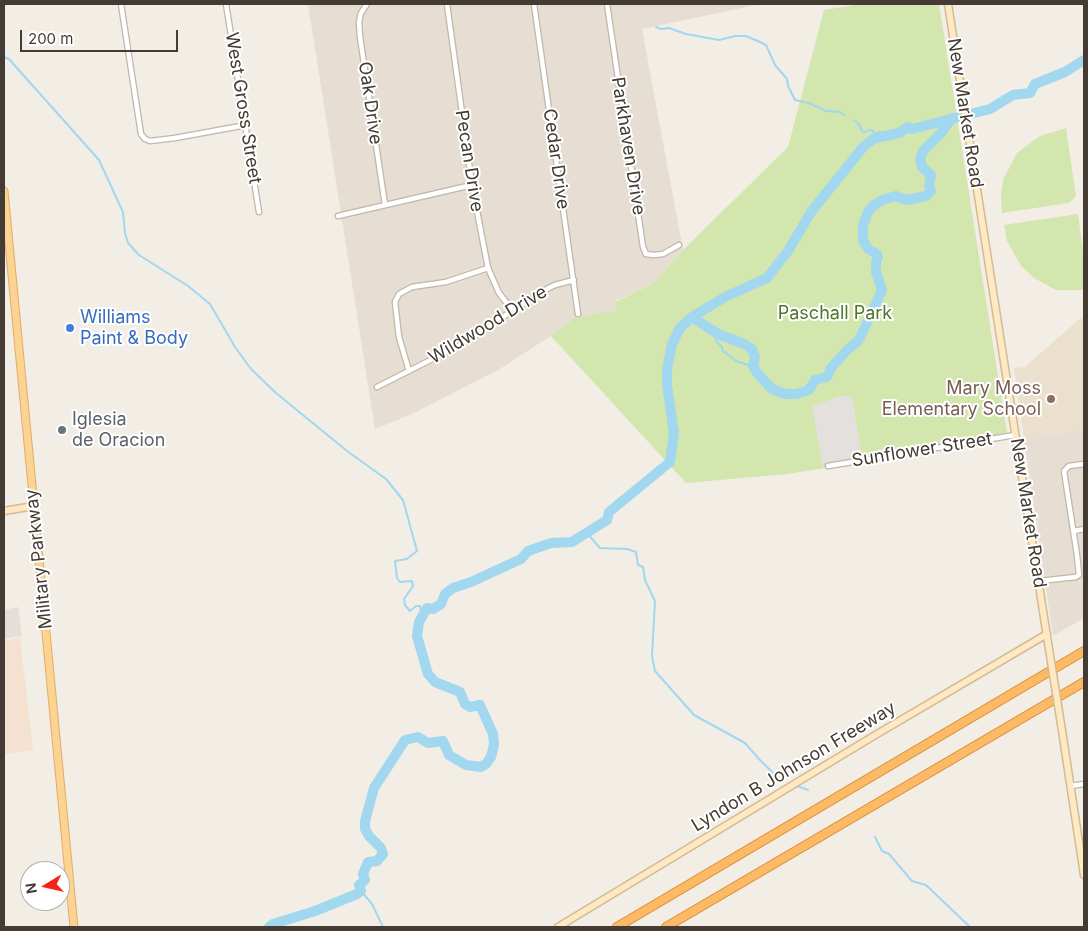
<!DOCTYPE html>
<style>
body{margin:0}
#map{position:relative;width:1088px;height:931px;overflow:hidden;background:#f2ede5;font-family:Inter,sans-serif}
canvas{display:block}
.frame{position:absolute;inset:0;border:5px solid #443c34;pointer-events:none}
.north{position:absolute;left:20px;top:861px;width:50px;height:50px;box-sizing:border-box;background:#fff;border:1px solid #b4b1ae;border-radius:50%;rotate:261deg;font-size:14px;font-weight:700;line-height:20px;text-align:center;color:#443c34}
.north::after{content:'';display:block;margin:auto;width:18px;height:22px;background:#f72117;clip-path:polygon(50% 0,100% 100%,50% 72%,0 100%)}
.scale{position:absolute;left:20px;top:30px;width:158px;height:22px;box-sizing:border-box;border:2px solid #443c34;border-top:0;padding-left:6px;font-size:15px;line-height:18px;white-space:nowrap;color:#443c34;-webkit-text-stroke:4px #fff;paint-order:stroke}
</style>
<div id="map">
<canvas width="1088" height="931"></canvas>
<div class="frame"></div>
<div class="north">N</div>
<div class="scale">200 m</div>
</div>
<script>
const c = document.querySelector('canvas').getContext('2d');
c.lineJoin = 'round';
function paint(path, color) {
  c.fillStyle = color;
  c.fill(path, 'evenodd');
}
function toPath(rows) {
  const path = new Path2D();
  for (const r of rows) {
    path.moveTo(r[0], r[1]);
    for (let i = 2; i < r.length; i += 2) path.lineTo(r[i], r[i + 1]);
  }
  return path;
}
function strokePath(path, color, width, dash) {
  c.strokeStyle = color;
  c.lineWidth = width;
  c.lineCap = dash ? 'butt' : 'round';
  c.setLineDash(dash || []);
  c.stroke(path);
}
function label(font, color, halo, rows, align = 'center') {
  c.font = font + ' Inter,sans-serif';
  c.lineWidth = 4;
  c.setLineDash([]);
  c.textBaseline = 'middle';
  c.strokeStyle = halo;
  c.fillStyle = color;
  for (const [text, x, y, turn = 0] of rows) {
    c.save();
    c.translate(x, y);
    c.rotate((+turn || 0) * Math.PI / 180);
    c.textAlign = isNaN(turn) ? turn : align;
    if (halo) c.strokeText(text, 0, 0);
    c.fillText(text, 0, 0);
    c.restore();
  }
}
const residential = toPath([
 [308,4,761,4,642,29,683,250,654,283,615,301,616,310,574,318,551,336,498,370,412,414,375,429],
 [1084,429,1084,618,1053,636,1024,439]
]);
const commercial = toPath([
 [20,638,33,750,4,754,4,641]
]);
const industrial = toPath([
 [18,607,22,636,4,639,4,610]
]);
const education = toPath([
 [1084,315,1084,429,1024,439,1014,368,1025,367]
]);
const green = toPath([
 [861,4,939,4,1008,439,787,474,686,483,551,336,574,318,616,310,615,302,654,283,683,250,788,147,824,10],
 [1066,128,1076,196,1069,203,1002,213,1001,196,1003,180,1017,153,1040,136],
 [1078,214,1084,260,1084,290,1056,290,1034,278,1021,266,1007,241,1004,225]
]);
const parking = toPath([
 [841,396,852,397,863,462,823,468,812,406]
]);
const stream = toPath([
 [656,27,661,29,669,28,686,34,719,40,735,36,746,36,760,42,766,45,775,65,787,79,788,86,795,100,809,103,826,111,840,112,845,116],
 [4,57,9,59,99,160,123,212,125,233,128,243,139,255,188,286,210,304,235,347,251,369,276,393,347,451,386,479,403,500,417,551,407,559,395,561,397,578,400,582,412,581,413,586,404,599,405,605,410,611,416,606,420,606,422,617],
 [853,120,858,123,863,132,872,130,875,134,880,132,884,136],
 [714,332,716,341,722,347,722,350,736,361,748,365,752,370,757,372],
 [587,533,600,548,627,549,636,552,638,565,643,567,645,580,655,601,652,656,655,671,694,715,745,743,759,759,781,781],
 [797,786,808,790],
 [875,837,882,851,889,854,912,881,926,885,970,927],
 [361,891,372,904,383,927]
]);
const river = toPath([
 [692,317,718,334,744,344,752,349,755,357,753,366,758,374,772,389,785,394,796,394,809,390,815,380,827,377,831,368,847,350,859,340,882,290,876,272,876,262,878,257,877,254,868,249,863,240,863,225,868,212,873,206,882,200,896,196,906,200,912,199,926,196,931,191,929,186,931,175,922,167,920,159,923,151,941,133,952,118],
 [269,927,273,924,315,911,357,894,361,891,359,885,365,880,363,874,368,862,377,861,383,854,381,848,369,836,365,829,365,821,374,788,405,740,418,737,428,743,443,741,449,755,466,765,481,767,486,764,491,757,494,745,493,734,480,705,470,707,465,704,460,692,435,682,428,674,417,636,419,622,427,608,433,609,441,604,445,594,453,588,471,582,521,559,528,551,551,543,572,542,607,520,609,512,670,462,674,433,667,385,667,369,672,344,680,328,692,317,725,297,767,278,788,251,811,212,864,146,875,138,899,133,908,127,912,129,990,109,1013,95,1030,93,1035,84,1065,72,1084,60]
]);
const street = toPath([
 [121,4,141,134,145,139,150,141,175,138,246,125],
 [226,4,259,212],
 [367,4,361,13,359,22,360,37,385,205],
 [447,4,472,185,488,268,499,293,513,311],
 [534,4,578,314],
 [607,4,643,247,646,254,654,255,663,254,679,245],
 [338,216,472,185],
 [409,371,399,337,395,302,399,294,412,287,446,282,488,268],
 [377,387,460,345,541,292,555,285,574,280],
 [828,466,1015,435],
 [1074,531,1084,529],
 [1039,581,1076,577,1079,575,1077,555,1064,471,1069,466,1084,464],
 [1070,786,1084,784]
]);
const secondary = toPath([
 [948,4,1048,643],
 [4,511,34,506],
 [1061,724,1084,875],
 [558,927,872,737,1047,634]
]);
const primary = toPath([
 [4,191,74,927]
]);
const highway = toPath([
 [617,927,1084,651],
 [666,927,1084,682]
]);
const secondaryBridge = toPath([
 [1048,643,1061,724]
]);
const markers = [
 [70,328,5,"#3f7fe0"],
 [1051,399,5,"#8d6e63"],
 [62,430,5,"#6b7280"]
];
const streetNames = [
 ["Oak Drive",370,103,82],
 ["West Gross Street",243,108,81],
 ["New Market Road",965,113,81],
 ["Parkhaven Drive",628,146,81],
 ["Cedar Drive",556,159,82],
 ["Pecan Drive",469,161,81],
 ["Wildwood Drive",488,325,-31],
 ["Sunflower Street",922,450,-9],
 ["New Market Road",1028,513,81],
 ["Military Parkway",39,559,-96],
 ["Lyndon B Johnson Freeway",794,767,-31]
];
const parkNames = [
 ["Paschall Park",835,314]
];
const shopNames = [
 ["Williams",80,318],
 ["Paint & Body",80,339]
];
const educationNames = [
 ["Mary Moss",1041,389],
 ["Elementary School",1041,410]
];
const worshipNames = [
 ["Iglesia",72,420],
 ["de Oracion",72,441]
];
paint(residential, '#e6ded3');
paint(commercial, '#f4e1cf');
paint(industrial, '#e4deda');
paint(education, '#ebe0ce');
paint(green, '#d3e6ad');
paint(parking, '#e3e0dd');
strokePath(stream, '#a1d7ef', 2);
strokePath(river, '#a1d7ef', 10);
strokePath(street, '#c0b6aa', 7);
strokePath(secondary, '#d2bb95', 9);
strokePath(primary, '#e1ae63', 9);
strokePath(highway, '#db8d36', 10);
strokePath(street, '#fff', 4.5);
strokePath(secondary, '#fee9c3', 6);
strokePath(primary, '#fdd393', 7);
strokePath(highway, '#fcba66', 8);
strokePath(secondaryBridge, '#d2bb95', 9, []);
strokePath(secondaryBridge, '#fee9c3', 6);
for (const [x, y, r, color] of markers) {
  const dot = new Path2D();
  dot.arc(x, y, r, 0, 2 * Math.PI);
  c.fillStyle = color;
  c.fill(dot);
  strokePath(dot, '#fff', 2);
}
label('18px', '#443c34', '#fff', streetNames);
label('18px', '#4e7529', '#fff', parkNames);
label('18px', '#366cbe', '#fff', shopNames, 'left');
label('18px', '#785e54', '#fff', educationNames, 'right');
label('18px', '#5b616d', '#fff', worshipNames, 'left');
</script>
